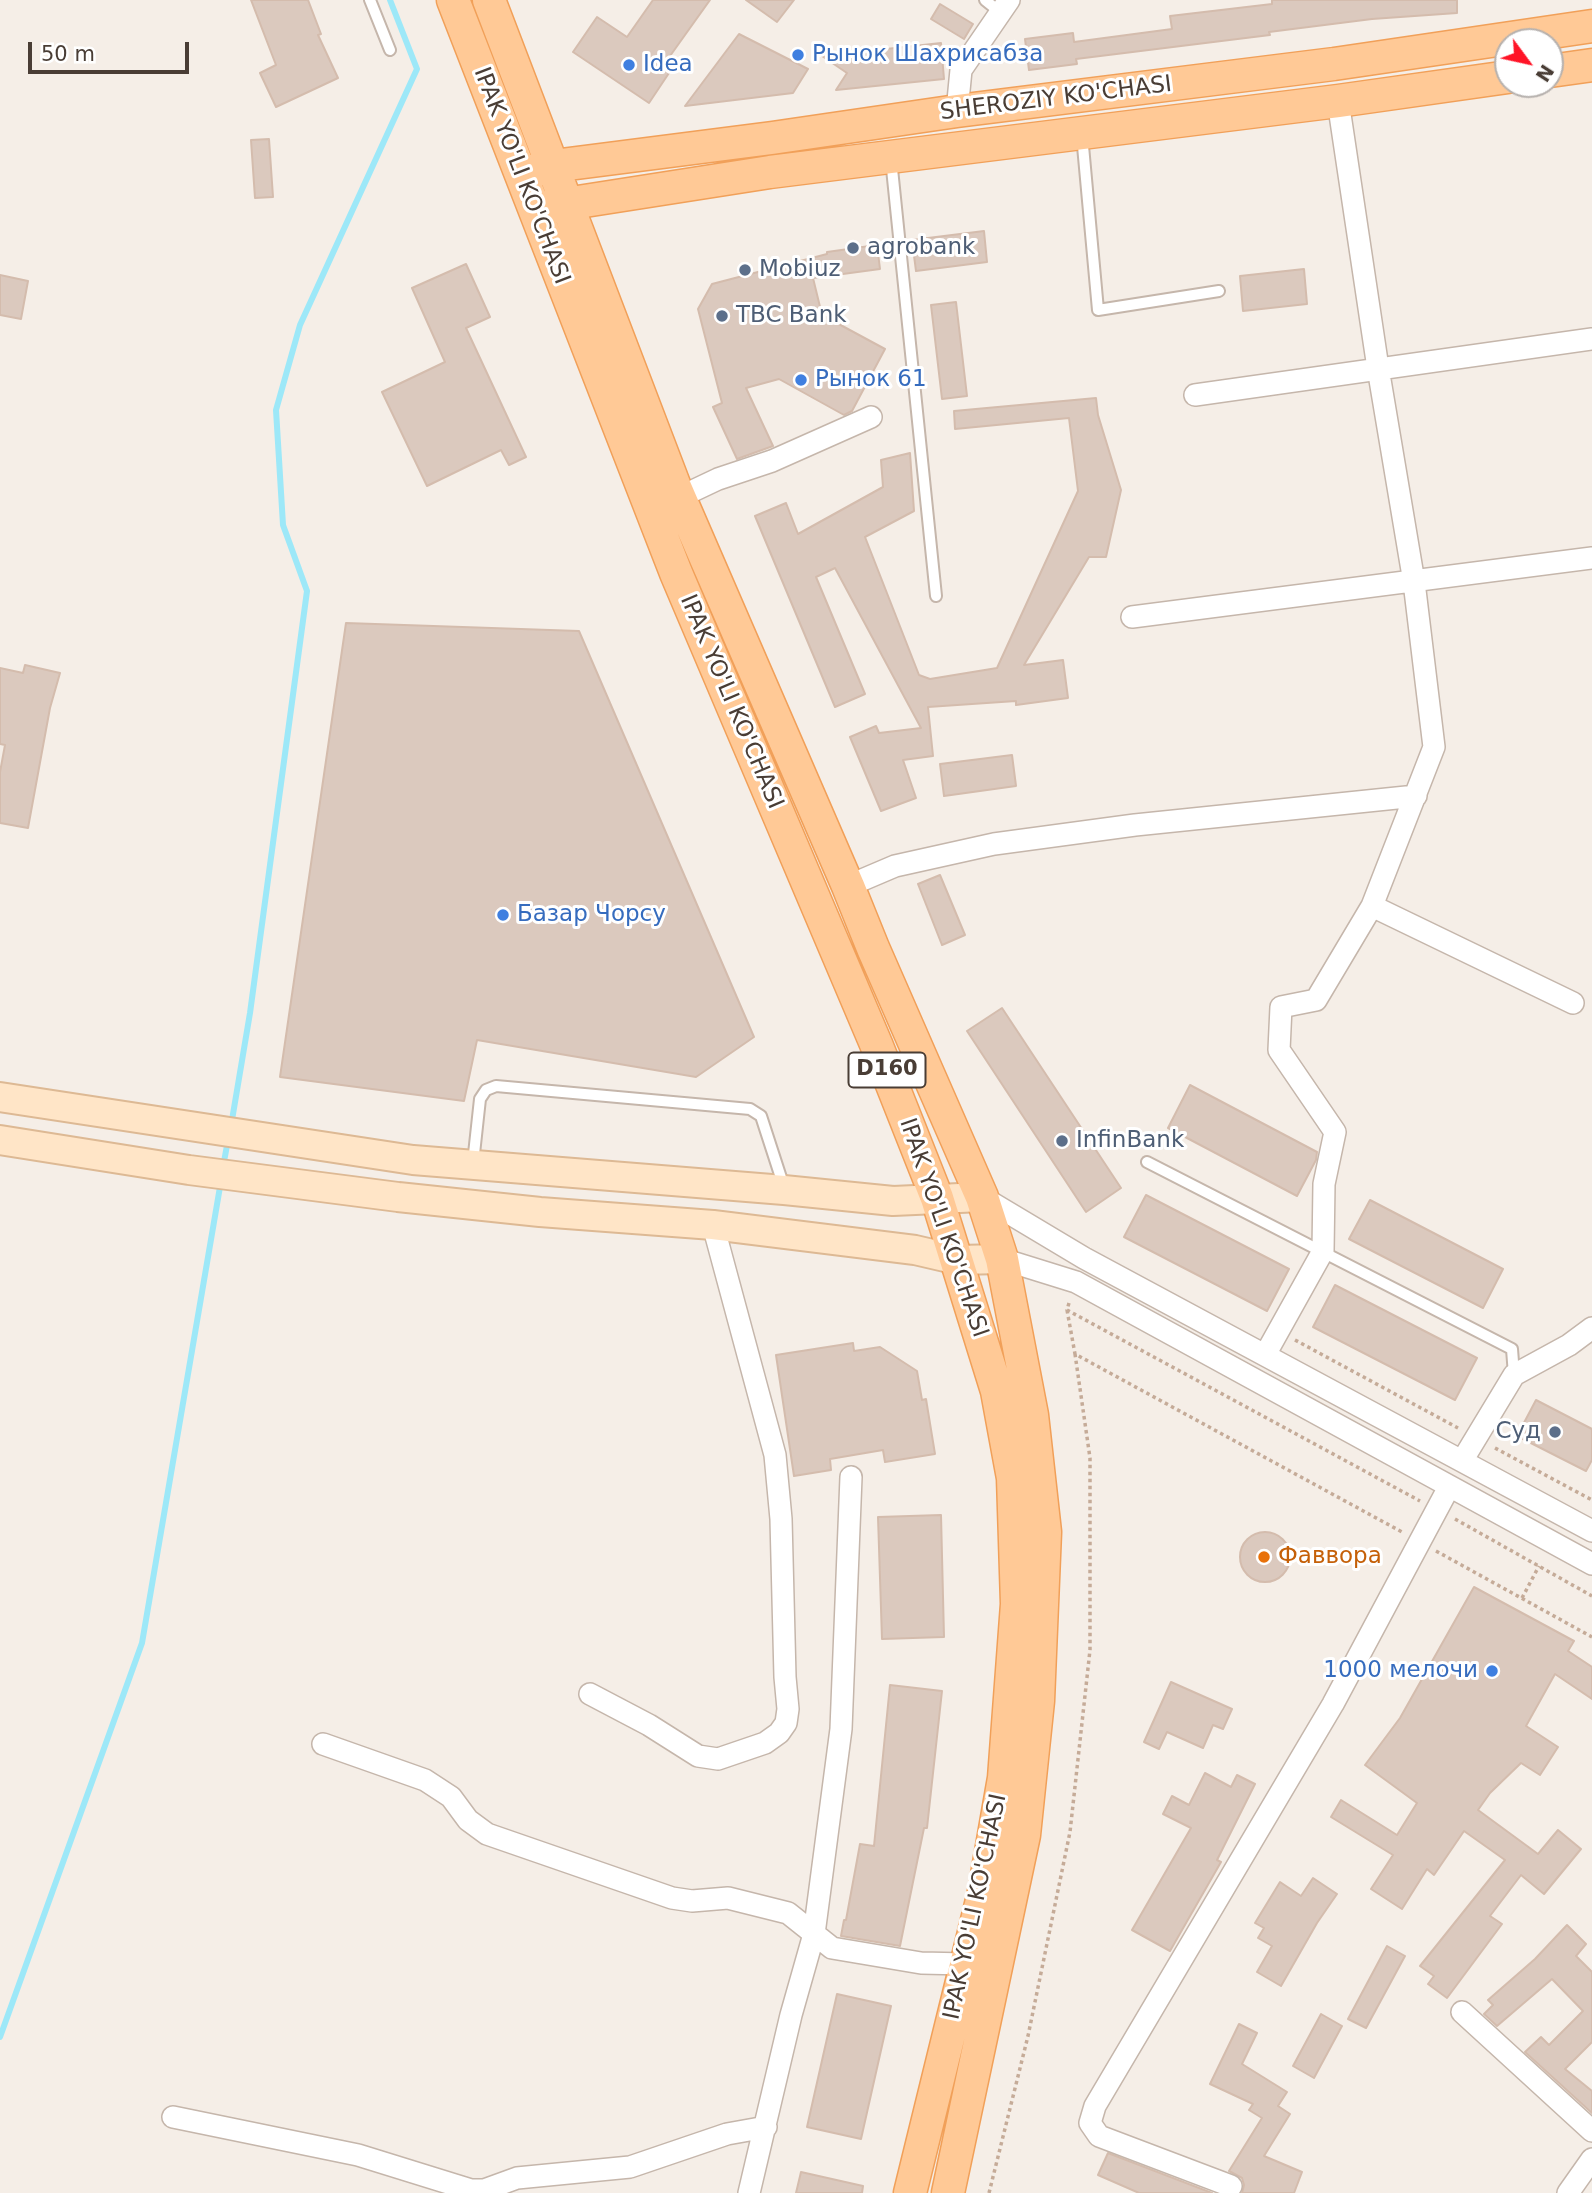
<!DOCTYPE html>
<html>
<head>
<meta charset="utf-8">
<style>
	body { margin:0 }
	#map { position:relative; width:1592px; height:2193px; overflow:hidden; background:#f5eee7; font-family:"DejaVu Sans",sans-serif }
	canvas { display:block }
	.north { position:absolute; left:1494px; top:28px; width:70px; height:70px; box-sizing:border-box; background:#fff; border:2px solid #b6b1ae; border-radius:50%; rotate:123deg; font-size:19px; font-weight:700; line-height:28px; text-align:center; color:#493d35 }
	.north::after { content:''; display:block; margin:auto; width:24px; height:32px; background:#ff1427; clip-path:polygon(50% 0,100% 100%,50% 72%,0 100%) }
	.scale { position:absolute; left:28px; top:42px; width:161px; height:32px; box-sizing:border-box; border:4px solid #493d35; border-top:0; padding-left:9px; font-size:21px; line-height:24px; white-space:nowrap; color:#493d35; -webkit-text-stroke:5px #fff; paint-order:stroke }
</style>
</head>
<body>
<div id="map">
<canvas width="1592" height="2193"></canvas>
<div class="north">N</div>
<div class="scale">50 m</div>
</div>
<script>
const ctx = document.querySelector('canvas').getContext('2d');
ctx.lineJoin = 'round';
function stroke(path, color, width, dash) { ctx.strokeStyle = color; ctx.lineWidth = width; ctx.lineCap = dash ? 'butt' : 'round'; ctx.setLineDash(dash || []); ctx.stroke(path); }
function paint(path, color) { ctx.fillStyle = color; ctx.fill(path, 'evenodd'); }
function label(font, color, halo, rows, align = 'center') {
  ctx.font = font + ' "DejaVu Sans",sans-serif'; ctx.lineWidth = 6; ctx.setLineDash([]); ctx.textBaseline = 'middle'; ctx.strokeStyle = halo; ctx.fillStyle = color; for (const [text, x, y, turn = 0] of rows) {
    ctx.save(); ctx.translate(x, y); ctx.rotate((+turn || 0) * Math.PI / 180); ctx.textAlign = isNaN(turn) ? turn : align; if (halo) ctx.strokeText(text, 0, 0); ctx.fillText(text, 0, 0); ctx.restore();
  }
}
const stream = new Path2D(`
	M 231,1126 L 250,1013 L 307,591 L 283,525 L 276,410 L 300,325 L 417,69 L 390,0
	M 223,1167 L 228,1140
	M 0,2037 L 142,1643 L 221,1181`);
const building = new Path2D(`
	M 251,0 L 308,0 L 321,34 L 318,35 L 338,78 L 276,107 L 260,73 L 276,65 Z
	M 653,0 L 710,0 L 665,63 L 673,67 L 649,103 L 573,52 L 597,17 L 627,37 Z
	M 746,0 L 794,0 L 777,22 Z
	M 1272,0 L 1457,0 L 1457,13 L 1372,19 L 1269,32 L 1270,35 L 1076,59 L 1077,64 L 1029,70 L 1025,39 L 1073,33 L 1074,42 L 1172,29 L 1170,16 L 1272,4 Z
	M 940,4 L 973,24 L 964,39 L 931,19 Z
	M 739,34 L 808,69 L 793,93 L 685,106 Z
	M 941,43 L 944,79 L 836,90 L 847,73 L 822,56 Z
	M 269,139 L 273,197 L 255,198 L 251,140 Z
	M 984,231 L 987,262 L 916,271 L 912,240 Z
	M 877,245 L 880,269 L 813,278 L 822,315 L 885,349 L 852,411 L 844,415 L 779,379 L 746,388 L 773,446 L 737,459 L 713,407 L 722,403 L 698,309 L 712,284 L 827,254 L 827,252 Z
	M 466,264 L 490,317 L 466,328 L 526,457 L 509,465 L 501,450 L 427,486 L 382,392 L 445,362 L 412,288 Z
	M 1304,269 L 1307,304 L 1243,311 L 1240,276 Z
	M 0,275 L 28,281 L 21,319 L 0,315 Z
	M 956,302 L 967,396 L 942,399 L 931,305 Z
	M 1096,398 L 1098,415 L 1121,490 L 1106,557 L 1089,557 L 1024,665 L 1063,660 L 1068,698 L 1016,705 L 1016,701 L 928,707 L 933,756 L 903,760 L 916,798 L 881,811 L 850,737 L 876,726 L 879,733 L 921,728 L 835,568 L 816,577 L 865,694 L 835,707 L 755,516 L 786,503 L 798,534 L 883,487 L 881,460 L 910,453 L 914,511 L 865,537 L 919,675 L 930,679 L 997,668 L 1078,491 L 1069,418 L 955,429 L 954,411 Z
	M 346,623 L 579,631 L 754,1037 L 696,1077 L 477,1040 L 464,1101 L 280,1077 Z
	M 25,665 L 60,673 L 50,708 L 28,828 L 0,823 L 0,772 L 5,745 L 0,744 L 0,668 L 23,673 Z
	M 1012,755 L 1016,786 L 944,796 L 940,764 Z
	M 940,875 L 965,935 L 942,945 L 918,884 Z
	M 1002,1008 L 1121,1188 L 1086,1212 L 967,1031 Z
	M 1190,1085 L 1317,1152 L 1316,1160 L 1297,1196 L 1168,1128 Z
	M 1146,1195 L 1289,1269 L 1267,1311 L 1124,1237 Z
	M 1370,1200 L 1503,1269 L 1483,1308 L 1349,1239 Z
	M 1335,1285 L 1477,1358 L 1455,1400 L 1313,1327 Z
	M 853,1343 L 854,1351 L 880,1347 L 917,1371 L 922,1400 L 926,1399 L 935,1454 L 885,1462 L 883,1450 L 830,1459 L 831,1470 L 794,1476 L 776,1355 Z
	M 1536,1400 L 1592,1429 L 1592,1460 L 1586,1471 L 1517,1436 Z
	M 941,1515 L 944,1637 L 882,1639 L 878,1517 Z
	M1240 1557a25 25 0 1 1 50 0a25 25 0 1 1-50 0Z
	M 1474,1587 L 1574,1641 L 1568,1651 L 1592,1667 L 1592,1699 L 1555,1674 L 1526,1726 L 1558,1747 L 1540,1775 L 1521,1763 L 1490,1793 L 1478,1810 L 1538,1854 L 1558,1830 L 1581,1849 L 1544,1894 L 1521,1875 L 1490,1916 L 1502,1924 L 1447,1998 L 1428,1984 L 1434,1976 L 1420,1966 L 1505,1860 L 1464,1831 L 1434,1875 L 1427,1869 L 1402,1909 L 1371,1889 L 1393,1855 L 1331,1817 L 1341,1800 L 1397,1835 L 1417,1803 L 1365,1765 L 1400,1718 Z
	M 1171,1682 L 1232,1709 L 1223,1729 L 1213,1725 L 1203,1748 L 1167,1732 L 1159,1749 L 1144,1742 Z
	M 890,1685 L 942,1691 L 927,1828 L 924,1828 L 900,1946 L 841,1936 L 844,1920 L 846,1920 L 860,1844 L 874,1846 Z
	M 1205,1773 L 1231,1787 L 1237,1775 L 1255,1784 L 1217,1860 L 1221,1862 L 1170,1951 L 1132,1930 L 1191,1828 L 1163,1814 L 1172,1796 L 1189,1805 Z
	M 1313,1878 L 1337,1894 L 1317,1923 L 1281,1986 L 1257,1972 L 1272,1946 L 1258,1938 L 1264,1928 L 1255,1923 L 1280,1882 L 1301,1896 Z
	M 1567,1925 L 1586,1944 L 1576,1956 L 1592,1972 L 1592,2042 L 1565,2069 L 1592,2091 L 1592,2113 L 1525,2052 L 1541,2037 L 1549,2045 L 1583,2011 L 1552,1979 L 1497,2026 L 1484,2014 L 1493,2005 L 1488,2000 L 1535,1959 Z
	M 1387,1946 L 1405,1956 L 1366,2028 L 1348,2019 Z
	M 837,1994 L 891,2006 L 861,2139 L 807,2127 Z
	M 1321,2014 L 1342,2026 L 1314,2078 L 1293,2066 Z
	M 1239,2024 L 1257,2033 L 1242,2064 L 1287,2092 L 1278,2106 L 1290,2114 L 1264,2156 L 1302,2172 L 1294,2193 L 1242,2193 L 1244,2185 L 1242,2178 L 1229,2171 L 1262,2118 L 1249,2110 L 1253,2104 L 1210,2084 Z
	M 1108,2153 L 1212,2193 L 1139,2193 L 1098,2175 Z
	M 801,2172 L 863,2186 L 862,2193 L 796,2193 Z`);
const path = new Path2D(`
	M 1069,1303 L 1067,1310 L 1420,1501
	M 1067,1310 L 1075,1354 L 1402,1532
	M 1295,1340 L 1458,1428
	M 1495,1448 L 1592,1500
	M 1455,1519 L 1592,1596
	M 1436,1551 L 1592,1637
	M 1522,1598 L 1539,1566
	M 989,2193 L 1028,2036 L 1070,1832 L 1090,1650 L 1090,1458 L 1075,1354`);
const service = new Path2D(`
	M 370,0 L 390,50
	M 985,0 L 1000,12
	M 1082,135 L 1098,310 L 1219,291
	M 891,159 L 936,596
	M 1147,1162 L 1512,1349 L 1514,1375
	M 473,1163 L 480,1099 L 486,1090 L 496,1086 L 750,1109 L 761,1116 L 784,1187`);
const minor = new Path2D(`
	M 957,111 L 961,70 L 1009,0
	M 1195,395 L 1592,339
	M 680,497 L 718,479 L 772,461 L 871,417
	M 1132,617 L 1592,558
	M 848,886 L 895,866 L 994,844 L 1135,825 L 1416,796
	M 1372,906 L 1573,1003
	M 982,1197 L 1084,1258 L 1592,1531
	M 1002,1259 L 1076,1282 L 1592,1564
	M 1265,1355 L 1323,1251 L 1324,1184 L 1335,1132 L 1279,1050 L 1281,1007 L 1316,1000 L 1372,906 L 1434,747 L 1414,582 L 1378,368 L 1338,101
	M 1462,1461 L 1514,1375 L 1569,1345 L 1592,1328
	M 590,1694 L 649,1725 L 698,1756 L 718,1759 L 765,1743 L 779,1733 L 786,1723 L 788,1709 L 785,1677 L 781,1519 L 775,1455 L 713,1225
	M 323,1744 L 425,1780 L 451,1797 L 468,1820 L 487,1834 L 672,1898 L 692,1901 L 728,1898 L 788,1913 L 832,1948 L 921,1963 L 966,1964
	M 1462,2012 L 1592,2131
	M 173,2117 L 358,2155 L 471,2190 L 484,2190 L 517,2178 L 630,2167 L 727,2134 L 766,2127
	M 1231,2186 L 1099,2136 L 1090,2123 L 1095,2106 L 1333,1704 L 1449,1487
	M 749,2193 L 791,2015 L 814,1934 L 841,1729 L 851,1477
	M 1568,2193 L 1592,2159`);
const secondary = new Path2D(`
	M 0,1097 L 413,1160 L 784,1190 L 893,1201 L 982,1197
	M 0,1140 L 189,1170 L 398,1197 L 540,1212 L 713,1225 L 915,1250 L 958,1260 L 1002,1259`);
const primary = new Path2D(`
	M 453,0 L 676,573 L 876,1044 L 937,1198 L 997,1391 L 1013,1478 L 1017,1604 L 1004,1778 L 984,1892 L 910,2193
	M 489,0 L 675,487 L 848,886 L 873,948 L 982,1197 L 1002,1259 L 1032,1415 L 1045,1532 L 1038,1701 L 1024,1835 L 948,2193
	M 1550,71 L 1592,65
	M 532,171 L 553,166 L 772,138 L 957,111 L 1334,64 L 1592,26
	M 546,207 L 770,172 L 1338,101 L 1508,77`);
const markers = [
	[798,55,7,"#3f7fe0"],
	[629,65,7,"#3f7fe0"],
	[853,248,7,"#5c6f8a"],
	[745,270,7,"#5c6f8a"],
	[722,316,7,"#5c6f8a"],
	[801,380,7,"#3f7fe0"],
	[503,915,7,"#3f7fe0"],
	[1062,1141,7,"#5c6f8a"],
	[1555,1432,7,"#5c6f8a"],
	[1264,1557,7,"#e8710a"],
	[1492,1671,7,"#3f7fe0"]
];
const shields = [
	[887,1070,77]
];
const shieldNames = [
	["D160",887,1070]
];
const shopNames = [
	["Рынок Шахрисабза",812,55],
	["Idea",643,65],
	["Рынок 61",815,380],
	["Базар Чорсу",517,915],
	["1000 мелочи",1478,1671,"right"]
];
const streetNames = [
	["SHEROZIY KO'CHASI",1056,99,-7],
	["IPAK YO'LI KO'CHASI",521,176,69],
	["IPAK YO'LI KO'CHASI",731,702,67],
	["IPAK YO'LI KO'CHASI",943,1228,71],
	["IPAK YO'LI KO'CHASI",976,1907,-78]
];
const serviceNames = [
	["agrobank",867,248],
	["Mobiuz",759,270],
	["TBC Bank",736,316],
	["InfinBank",1076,1141],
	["Суд",1541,1432,"right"]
];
const foodNames = [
	["Фаввора",1278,1557]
];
stroke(stream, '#9de8f8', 6);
paint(building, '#dbc9be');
stroke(building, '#d4bcad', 2);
stroke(service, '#c5b6ab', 14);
stroke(minor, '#c5b6ab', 24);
stroke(secondary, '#ddb994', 32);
stroke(primary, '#f1a059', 35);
stroke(path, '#c5ab98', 3.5, [3.5, 3.5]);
stroke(service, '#fff', 10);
stroke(minor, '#fff', 21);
stroke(secondary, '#ffe5c7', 28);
stroke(primary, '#ffc996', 32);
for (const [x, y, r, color] of markers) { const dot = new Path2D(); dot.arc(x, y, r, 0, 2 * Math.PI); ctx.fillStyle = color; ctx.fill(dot); stroke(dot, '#fff', 2.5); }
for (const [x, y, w] of shields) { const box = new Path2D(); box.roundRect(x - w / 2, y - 17.5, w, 35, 5); ctx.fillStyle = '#fff'; ctx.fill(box); stroke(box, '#493d35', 2); }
label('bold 21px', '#493d35', null, shieldNames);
label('23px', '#366cbe', '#fff', shopNames, 'left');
label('23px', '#493d35', '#fff', streetNames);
label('23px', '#4e5e75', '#fff', serviceNames, 'left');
label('23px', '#c56008', '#fff', foodNames, 'left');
</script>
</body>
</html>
